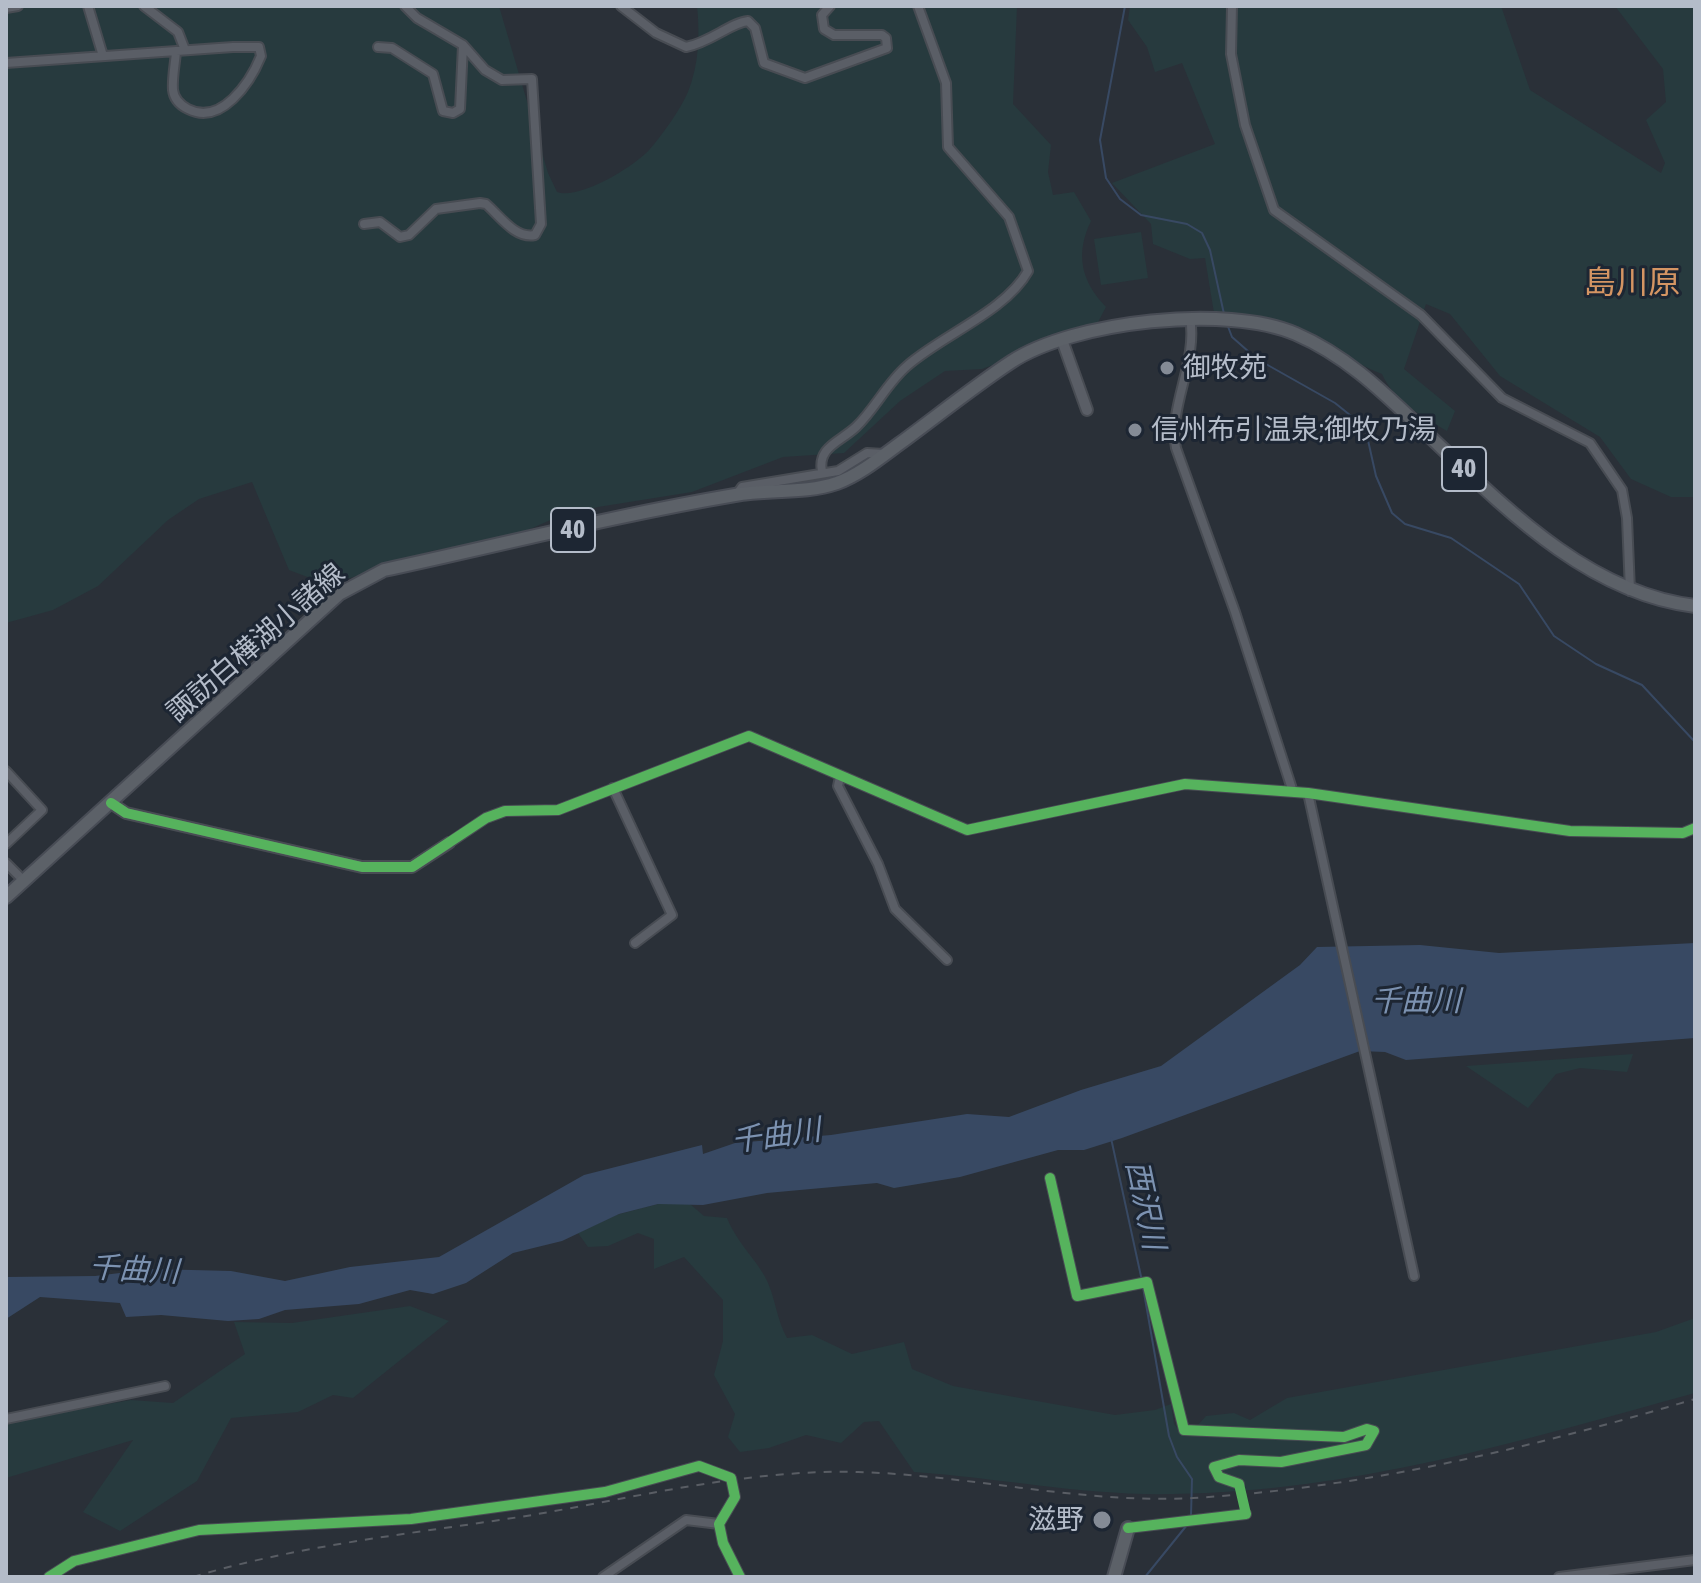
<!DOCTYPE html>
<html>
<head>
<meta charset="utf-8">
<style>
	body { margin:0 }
	#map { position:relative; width:1701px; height:1583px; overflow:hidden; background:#2a3038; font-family:"Asap Condensed",sans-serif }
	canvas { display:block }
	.frame { position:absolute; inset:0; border:8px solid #b4bcc9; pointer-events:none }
</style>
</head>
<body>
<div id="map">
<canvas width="1701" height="1583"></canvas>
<div class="frame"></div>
</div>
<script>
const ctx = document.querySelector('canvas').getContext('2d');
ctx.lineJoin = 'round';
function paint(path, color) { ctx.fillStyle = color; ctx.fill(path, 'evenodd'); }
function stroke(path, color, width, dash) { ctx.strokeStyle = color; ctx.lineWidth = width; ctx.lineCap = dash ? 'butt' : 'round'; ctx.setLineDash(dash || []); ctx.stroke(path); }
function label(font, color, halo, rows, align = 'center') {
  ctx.font = font + ' "Asap Condensed","Noto Sans JP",sans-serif'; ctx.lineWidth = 6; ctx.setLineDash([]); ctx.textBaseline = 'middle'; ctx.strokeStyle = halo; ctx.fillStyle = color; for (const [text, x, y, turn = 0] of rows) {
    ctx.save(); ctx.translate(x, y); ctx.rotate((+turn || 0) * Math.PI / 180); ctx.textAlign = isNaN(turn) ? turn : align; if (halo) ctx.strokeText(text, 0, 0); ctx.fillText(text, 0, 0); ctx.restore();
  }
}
const green = new Path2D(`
	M 6,6 L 499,6 L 548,173 L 557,192 C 579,200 634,167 650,149 C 663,134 680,110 688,92 C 699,64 700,35 697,6 L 1017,6 L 1013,104 L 1051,145 L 1048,172 L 1053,195 L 1074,192 L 1091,221 C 1075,254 1081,281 1106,307 L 1096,326 L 982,369 L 945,371 L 900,401 L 844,453 L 783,457 L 692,492 L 598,507 L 555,518 L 512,537 L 431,551 L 329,585 L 289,570 L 252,482 L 199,499 L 168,520 L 98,586 L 53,610 L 6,623 Z
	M 1130,6 L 1501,6 L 1530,90 L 1661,173 L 1665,163 L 1646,120 L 1666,102 L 1663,69 L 1615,6 L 1695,6 L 1695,497 L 1671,497 L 1631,479 L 1600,437 L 1500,376 L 1450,314 L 1426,304 L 1404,369 L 1455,411 L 1447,431 C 1421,416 1394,401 1382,374 C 1365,368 1353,359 1338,351 C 1297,329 1260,317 1214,313 L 1205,258 L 1190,259 L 1153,244 L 1151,224 L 1112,183 L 1215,144 L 1182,63 L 1155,72 L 1147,47 L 1128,20 Z
	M 1141,232 L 1148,278 L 1101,285 L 1094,239 Z
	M 1633,1054 L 1627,1072 L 1580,1068 L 1556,1074 L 1528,1108 L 1466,1066 Z
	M 658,1204 L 690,1204 L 704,1216 L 727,1218 C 738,1245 760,1263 768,1283 C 776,1302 777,1320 787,1338 L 812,1335 L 852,1354 L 904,1342 L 912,1369 L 953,1386 L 1115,1415 L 1155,1410 L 1171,1404 L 1174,1424 L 1182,1433 L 1197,1426 L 1206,1416 L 1234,1413 L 1250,1420 L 1287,1398 L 1656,1332 L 1695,1318 L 1695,1393 C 1525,1440 1351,1492 1173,1494 C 1086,1496 1001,1478 914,1472 L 879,1421 L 864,1422 L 841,1443 L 806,1435 L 769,1448 L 740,1452 L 728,1437 L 735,1414 L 714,1375 L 723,1341 L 723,1300 L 684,1257 L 654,1269 L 654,1239 L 638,1233 L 608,1246 L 588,1247 L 578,1233 L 616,1215 Z
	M 410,1306 L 449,1321 L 353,1398 L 333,1395 L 298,1412 L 231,1418 L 197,1481 L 120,1531 L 83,1512 L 133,1440 L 6,1478 L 6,1422 L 131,1400 L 173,1403 L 245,1354 L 234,1322 L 292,1323 Z`);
const water = new Path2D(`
	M 1695,943 L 1695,1038 L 1406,1060 L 1385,1052 L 1360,1051 L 1122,1138 L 1084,1150 L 1058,1150 L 960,1177 L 894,1188 L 877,1183 L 767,1193 L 703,1205 L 658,1204 L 619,1214 L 562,1241 L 513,1253 L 466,1283 L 433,1294 L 410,1290 L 359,1304 L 285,1310 L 259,1319 L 228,1321 L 161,1315 L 126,1317 L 120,1303 L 40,1297 L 6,1319 L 6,1277 L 95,1276 L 153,1269 L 231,1271 L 285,1281 L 350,1267 L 439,1257 L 584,1175 L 702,1145 L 703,1154 L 735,1143 L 831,1135 L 967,1114 L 1009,1117 L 1081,1090 L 1161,1066 L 1300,965 L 1317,947 L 1420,945 L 1499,953 Z`);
const stream = new Path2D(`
	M 1125,6 L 1100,140 L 1106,178 L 1120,199 L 1141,215 L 1187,224 L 1202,233 L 1210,250 L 1224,314
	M 1227,324 L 1232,337 L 1257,359 L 1335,403 L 1365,427 L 1376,476 L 1392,513 L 1405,524 L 1451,538 L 1519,584 L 1554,636 L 1596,664 L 1642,685 L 1695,742
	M 1111,1138 L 1142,1281
	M 1143,1287 L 1169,1436 L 1177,1457 L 1192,1479 L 1191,1515
	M 1145,1577 L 1187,1525`);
const minorTunnel = new Path2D(`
	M 1239,1484 L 1246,1514`);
const minor = new Path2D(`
	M 88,6 L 103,56
	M 144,6 L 178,32 L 185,50
	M 621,6 L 656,33 L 686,47 C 711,42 730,23 748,21 L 755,28 L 764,63 L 805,78 L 887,48 L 886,38 L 882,35 L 834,35 L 824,29 L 822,15 L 830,6
	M 1232,6 L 1231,54 L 1245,125 L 1274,210 L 1421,315 L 1502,398 L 1590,443 L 1622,490 L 1627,518 L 1630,591
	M 6,8 L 18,6
	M 378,47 L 392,48 L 433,74 L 443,111 L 453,113 L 460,109 L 463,45
	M 6,63 L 233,47 L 259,47 L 261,56 C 250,83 221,126 188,109 C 180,105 174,99 173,90 C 172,78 175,64 176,52
	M 364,224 L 380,222 L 400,237 L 409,235 L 436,209 L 480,203 L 486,204 C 500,216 515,239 535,235 L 541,224 L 532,79 L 502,80 L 485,70 L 463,45 L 417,18 L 405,6
	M 1190,318 C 1198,361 1168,407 1176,448 L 1235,612 L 1293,792
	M 822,472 C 817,447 840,442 856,427 C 875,409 887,383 907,366 C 942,335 1005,312 1028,271 L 1009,217 L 948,147 L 946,83 L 918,6
	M 737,494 L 742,487 L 838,471 L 867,453 L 884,454
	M 6,771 L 42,810 L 6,844
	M 840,777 L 838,786 L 878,864 L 895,909 L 947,960
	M 613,788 L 672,915 L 635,943
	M 1308,793 L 1414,1276
	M 449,843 L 486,818 L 505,811 L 558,810 L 749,736 L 967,830 L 1185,784 L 1308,793 L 1570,831 L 1683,833 L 1695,828
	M 6,863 L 24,881
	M 1050,1178 L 1077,1296 L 1147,1282 L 1184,1430 L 1344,1437 L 1367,1429 L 1374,1431 L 1366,1445 L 1281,1462 L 1239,1460 L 1214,1467 L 1219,1477 L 1239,1484
	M 6,1419 L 165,1386
	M 1128,1528 L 1246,1514
	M 49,1577 L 74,1561 L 199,1530 L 411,1519 L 605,1492 L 699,1466 L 731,1478 L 735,1497 L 719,1524 L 723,1543 L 740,1577
	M 603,1577 L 686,1520 L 719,1524
	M 1559,1577 L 1695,1560`);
const tertiary = new Path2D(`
	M 1062,340 L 1087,410
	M 111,803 L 126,813 L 362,867 L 412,867 L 449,843`);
const primary = new Path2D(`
	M 6,897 L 339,594 L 384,570 C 500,545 617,515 735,495 C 768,489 805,494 837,483 C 859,475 880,458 899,444 C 936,417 973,387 1011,362 C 1073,321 1228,304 1296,334 C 1347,356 1384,393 1423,430 C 1500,503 1585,593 1695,606
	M 1114,1577 L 1128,1528`);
const rail = new Path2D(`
	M 193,1577 C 302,1544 420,1533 532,1515 C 638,1497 749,1469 858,1472 C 970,1475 1080,1504 1193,1498 C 1364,1488 1531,1448 1695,1399`);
const cycleway = new Path2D(`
	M 111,803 L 126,813 L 362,867 L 412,867 L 486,818 L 505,811 L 558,810 L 749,736 L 967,830 L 1185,784 L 1308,793 L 1570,831 L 1683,833 L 1695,828
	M 1050,1178 L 1077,1296 L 1147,1282 L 1184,1430 L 1344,1437 L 1367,1429 L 1374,1431 L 1366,1445 L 1281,1462 L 1239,1460 L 1214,1467 L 1219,1477 L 1239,1484 L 1246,1514 L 1128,1528
	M 49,1577 L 74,1561 L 199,1530 L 411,1519 L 605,1492 L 699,1466 L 731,1478 L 735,1497 L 719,1524 L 723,1543 L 740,1577`);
const markers = [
	[1167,368,8,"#848b96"],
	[1135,430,8,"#848b96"],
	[1102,1520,10,"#848b96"]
];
const shields = [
	[1464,469,44],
	[573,530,44]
];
const shieldNames = [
	["40",1464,469],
	["40",573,530]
];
const poiNames = [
	["御牧苑",1183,368],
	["信州布引温泉;御牧乃湯",1151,430],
	["滋野",1084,1520,"right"]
];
const streetNames = [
	["諏訪白樺湖小諸線",256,643,-41]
];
const waterNames = [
	["千曲川",1416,1002],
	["千曲川",776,1136,-8],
	["西沢川",1145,1205,78],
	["千曲川",134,1270,3]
];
const quarterNames = [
	["島川原",1632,283]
];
paint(green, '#273a3e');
paint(water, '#384963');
stroke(stream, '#384963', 2);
stroke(minorTunnel, '#3f454e', 8, [8, 4]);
stroke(minor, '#484c53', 12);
stroke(tertiary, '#484c53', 14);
stroke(primary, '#484c55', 16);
stroke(minor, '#5a5e66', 8);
stroke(tertiary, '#5a5e66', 10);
stroke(primary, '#5c6168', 12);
stroke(rail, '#595d64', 2, [8, 8]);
stroke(cycleway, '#56b35d', 10);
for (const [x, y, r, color] of markers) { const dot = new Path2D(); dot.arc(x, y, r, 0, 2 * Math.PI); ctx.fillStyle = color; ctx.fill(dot); stroke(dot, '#1d2633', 3); }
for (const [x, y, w] of shields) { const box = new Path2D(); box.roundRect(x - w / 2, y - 22, w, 44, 6); ctx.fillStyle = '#1d2633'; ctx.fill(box); stroke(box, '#b4bcc9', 2); }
label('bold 26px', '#b4bcc9', null, shieldNames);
label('28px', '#b4bcc9', '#1d2633', poiNames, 'left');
label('28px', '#b4bcc9', '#1d2633', streetNames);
label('italic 30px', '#7c92b1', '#1d2633', waterNames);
label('32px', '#d59563', '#1d2633', quarterNames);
</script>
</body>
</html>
